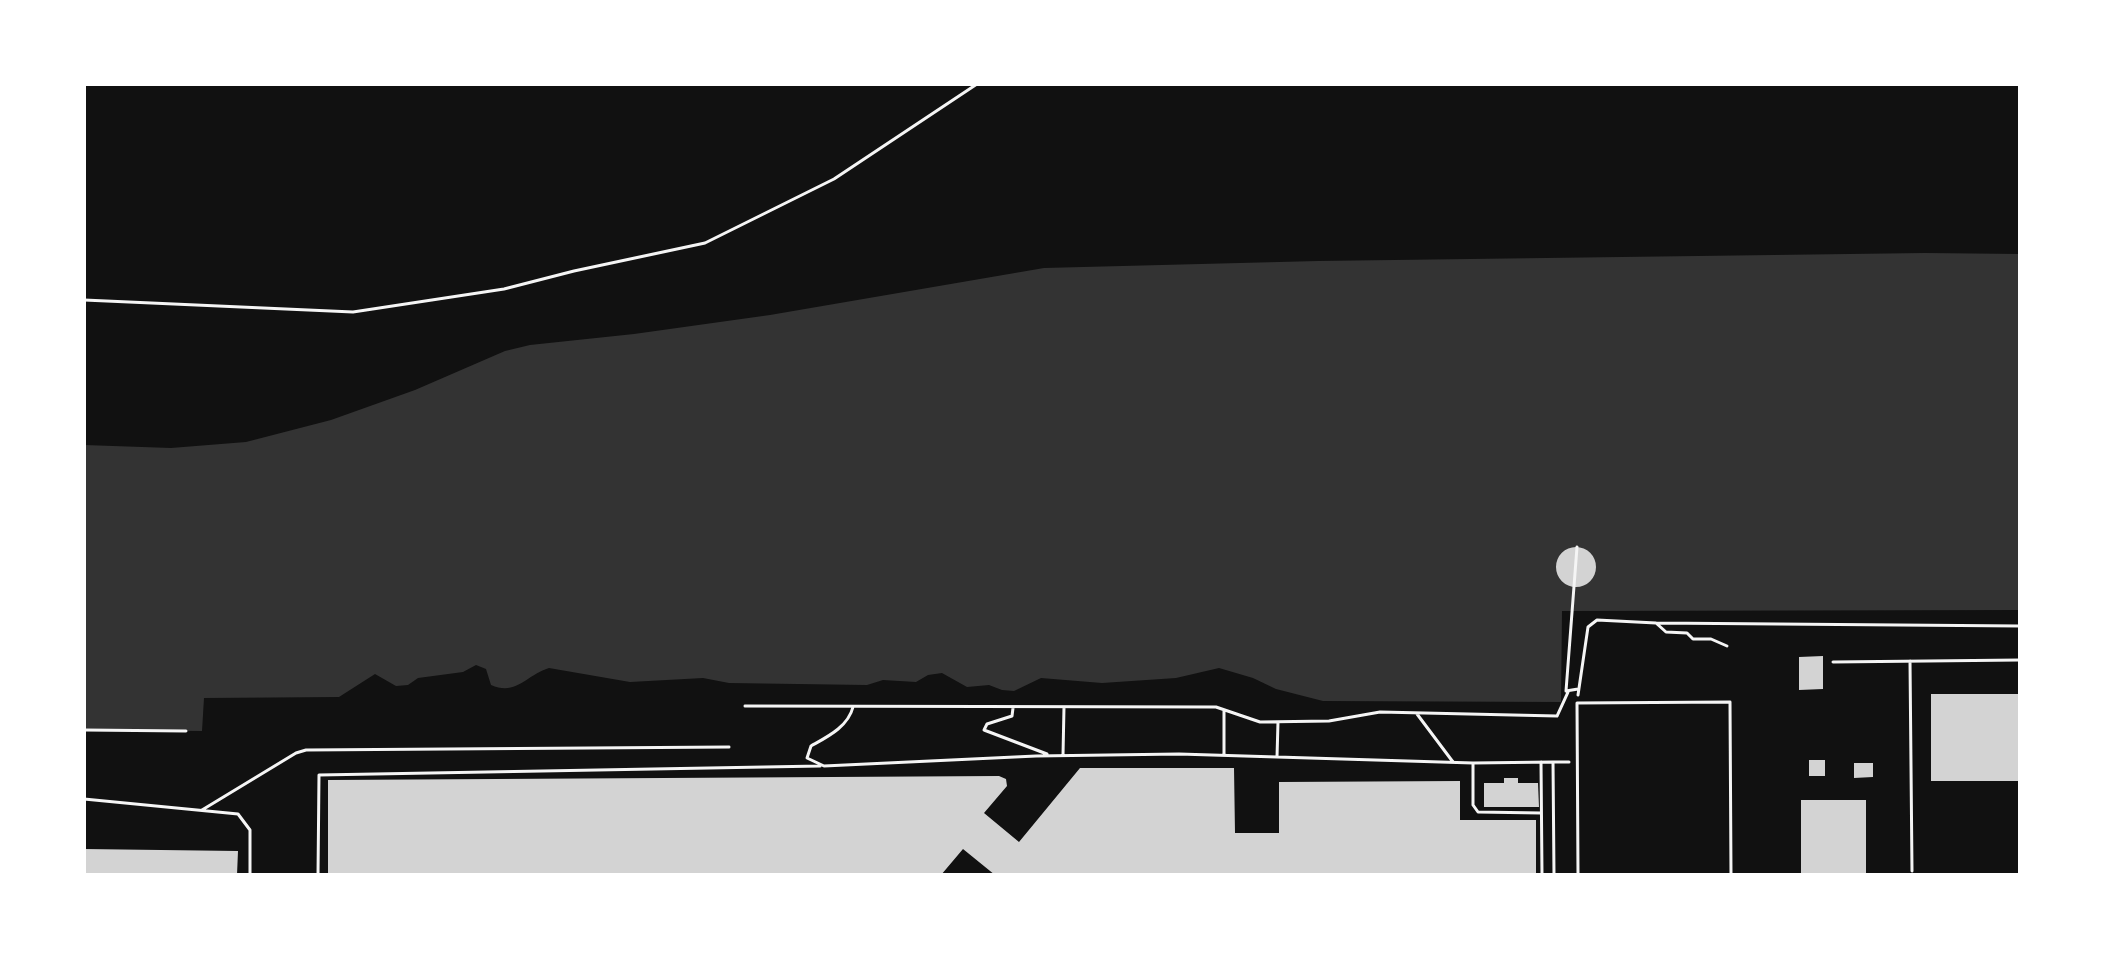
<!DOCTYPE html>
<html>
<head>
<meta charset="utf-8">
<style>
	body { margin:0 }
	#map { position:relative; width:2104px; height:959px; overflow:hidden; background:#111; font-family:Mulish,sans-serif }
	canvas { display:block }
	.frame { position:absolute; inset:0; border:86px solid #fff; pointer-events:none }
</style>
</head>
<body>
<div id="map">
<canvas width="2104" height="959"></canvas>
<div class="frame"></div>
</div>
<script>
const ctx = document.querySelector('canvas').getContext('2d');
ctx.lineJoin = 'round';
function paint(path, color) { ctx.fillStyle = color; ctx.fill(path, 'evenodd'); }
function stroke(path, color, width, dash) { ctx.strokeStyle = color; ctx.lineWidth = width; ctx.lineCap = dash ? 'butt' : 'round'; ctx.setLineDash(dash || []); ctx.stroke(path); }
const water = new Path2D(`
	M 1925,253 L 2020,254 L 2020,610 L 1562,611 L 1561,702 L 1323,701 L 1276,689 L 1253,678 L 1219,668 L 1176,678 L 1102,683 L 1041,678 L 1014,691 L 1002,690 L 989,685 L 967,687 L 942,673 L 928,675 L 916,682 L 883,680 L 867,685 L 729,683 L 703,678 L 630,682 L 549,668 C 526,675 517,696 491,685 L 486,669 L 476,665 L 463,672 L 418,678 L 408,685 L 396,686 L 375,674 L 339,697 L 204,698 L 202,731 L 84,730 L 84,445 L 171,448 L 246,442 L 331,420 L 415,390 L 505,351 L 530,345 L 634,334 L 770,315 L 1044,268 L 1318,261 Z`);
const building = new Path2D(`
	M1556 567a20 20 0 1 1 40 0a20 20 0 1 1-40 0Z
	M 1823,656 L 1823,689 L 1799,690 L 1799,657 Z
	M 1931,694 L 2020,694 L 2020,781 L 1931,781 Z
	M 1809,760 L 1825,760 L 1825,776 L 1809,776 Z
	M 1854,763 L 1873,763 L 1873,777 L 1854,778 Z
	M 1080,768 L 1234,768 L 1235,833 L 1279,833 L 1279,782 L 1460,781 L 1460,820 L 1536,820 L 1536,875 L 995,875 L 963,849 L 941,875 L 328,875 L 328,780 L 999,776 L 1006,779 L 1007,786 L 984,813 L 1019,842 Z
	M 1504,778 L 1518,778 L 1518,783 L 1538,783 L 1539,807 L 1484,807 L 1484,783 L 1504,783 Z
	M 1801,800 L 1866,800 L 1866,875 L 1801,875 Z
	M 84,849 L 238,851 L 237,875 L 84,875 Z`);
const path = new Path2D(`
	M 1577,547 L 1566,691 L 1578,689
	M 1656,623 L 2020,626
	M 1578,695 L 1588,627 L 1597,620 L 1656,623 L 1666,632 L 1687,633 L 1693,639 L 1711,639 L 1727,646
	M 745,706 L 1216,707 L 1260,722 L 1329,721 L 1380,712 L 1557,716 L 1568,692
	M 853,707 C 848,727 827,737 811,746 L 807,758 L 824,766 L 1036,756 L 1179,754 L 1473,763
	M 1013,708 L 1012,716 L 987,724 L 984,730 L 1047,754
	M 1417,714 L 1453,762
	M 84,730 L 186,731
	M 1224,754 L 1224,710
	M 1063,755 L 1064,707
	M 1277,757 L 1278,722
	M 1541,762 L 1542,875
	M 1553,762 L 1569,762
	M 1541,813 L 1478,812 L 1473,805 L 1473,763 L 1553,762 L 1554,875
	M 318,875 L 319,775 L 820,766`);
const service = new Path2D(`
	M 84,300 L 353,312 L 504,289 L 574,271 L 705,243 L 834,179 L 977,84
	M 1910,661 L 1912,871
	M 1833,662 L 2020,660
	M 84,799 L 238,814 L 250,830 L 250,875
	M 202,810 L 296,753 L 306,750 L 729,747
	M 1578,875 L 1577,703 L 1730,702 L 1731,875`);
paint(water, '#333');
paint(building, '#d3d3d3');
stroke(path, '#f5f5f5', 3);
stroke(service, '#f5f5f5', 3);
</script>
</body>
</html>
